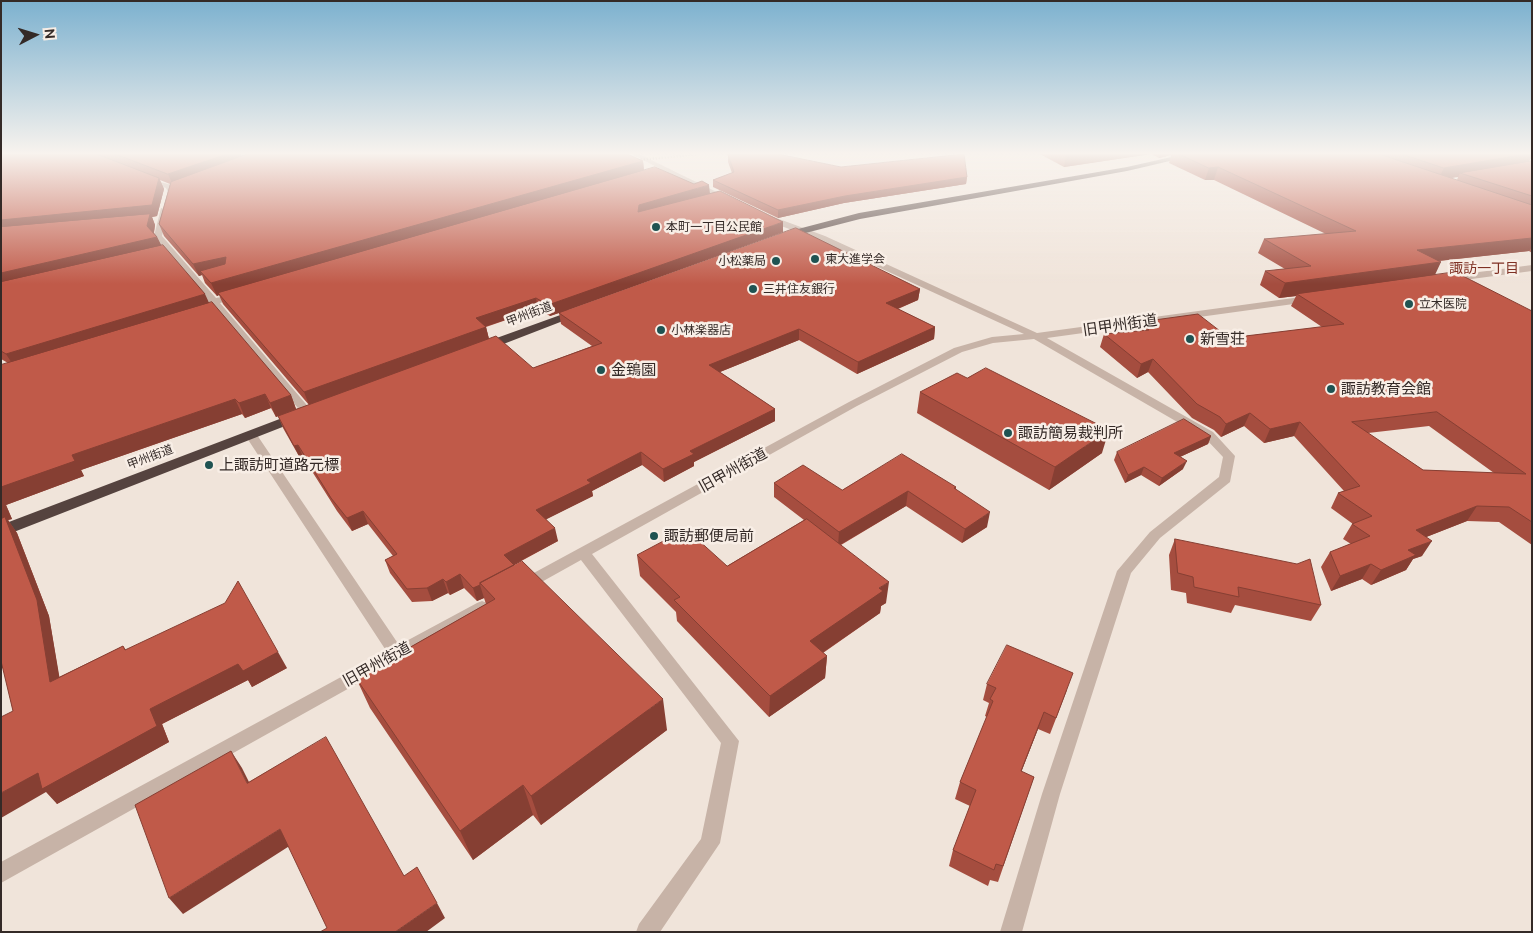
<!DOCTYPE html>
<html>
<head>
<meta charset="utf-8">
<style>
	body { margin:0 }
	#map { position:relative; width:1533px; height:933px; overflow:hidden; background:#f0e4da; font-family:Ubuntu,sans-serif }
	canvas { display:block }
	.frame { position:absolute; inset:0; border:2px solid #342a27; pointer-events:none }
	.north { position:absolute; left:10px; top:10px; width:50px; height:50px; -webkit-text-stroke:4px #f8eee6; paint-order:stroke; rotate:85deg; font-size:14px; font-weight:700; line-height:20px; text-align:center; color:#342a27 }
	.north::after { content:''; display:block; margin:auto; width:18px; height:22px; background:#342a27; clip-path:polygon(50% 0,100% 100%,50% 72%,0 100%) }
</style>
</head>
<body>
<div id="map">
<canvas width="1533" height="933"></canvas>
<div class="frame"></div>
<div class="north">N</div>
</div>
<script>
const ctx = document.querySelector('canvas').getContext('2d');
ctx.lineJoin = 'round';
function paint(path, color) { ctx.fillStyle = color; ctx.fill(path, 'evenodd'); }
function stroke(path, color, width, dash) { ctx.strokeStyle = color; ctx.lineWidth = width; ctx.lineCap = dash ? 'butt' : 'round'; ctx.setLineDash(dash || []); ctx.stroke(path); }
function label(font, color, halo, rows, align = 'center') {
  ctx.font = font + ' Ubuntu,"Noto Sans JP",sans-serif'; ctx.lineWidth = 5; ctx.setLineDash([]); ctx.textBaseline = 'middle'; ctx.strokeStyle = halo; ctx.fillStyle = color; for (const [text, x, y, turn = 0] of rows) {
    ctx.save(); ctx.translate(x, y); ctx.rotate((+turn || 0) * Math.PI / 180); ctx.textAlign = isNaN(turn) ? turn : align; if (halo) ctx.strokeText(text, 0, 0); ctx.fillText(text, 0, 0); ctx.restore();
  }
}
const minor = new Path2D(`
	M 629,153 L 637,153 L 731,199 L 724,201 Z
	M 145,178 L 172,185 L 175,190 L 168,192 L 166,188 L 145,180 Z
	M 161,208 L 168,210 L 162,236 L 216,298 L 241,293 L 241,297 L 220,303 L 311,410 L 313,412 L 311,414 L 303,414 L 155,238 L 154,236 Z
	M 765,216 L 771,216 L 825,236 L 1037,333 L 1308,296 L 1313,299 L 1308,302 L 1047,338 L 1213,432 L 1235,456 L 1230,482 L 1160,538 L 1131,573 L 1060,794 L 1022,932 L 1000,932 L 1042,794 L 1117,571 L 1150,532 L 1219,477 L 1223,457 L 1205,438 L 1034,339 L 993,343 L 962,352 L 857,406 L 592,554 L 739,741 L 720,843 L 660,932 L 636,932 L 639,924 L 701,839 L 721,743 L 581,560 L 529,589 L 524,590 L 519,589 L 517,585 L 519,581 L 849,402 L 954,348 L 992,337 L 1024,334 L 819,240 L 765,220 Z
	M 1532,265 L 1532,271 L 1449,282 L 1445,279 L 1449,276 Z
	M 251,431 L 255,432 L 399,645 L 477,603 L 482,601 L 487,603 L 490,607 L 487,611 L 1,883 L 1,862 L 387,652 L 245,435 Z`);
const highway = new Path2D(`
	M 1189,153 L 1204,153 L 1127,171 L 860,219 L 782,239 L 777,236 L 779,234 L 859,213 L 1127,167 Z
	M 577,309 L 583,312 L 581,314 L 488,350 L 484,351 L 478,347 L 480,344 Z
	M 298,412 L 305,416 L 303,419 L 1,537 L 1,525 Z`);
const rail = new Path2D(`
	M 626,161 L 711,153`);
const wall = new Path2D(`
	M 1,153 L 240,153 L 241,156 L 248,154 L 241,153 L 625,153 L 643,161 L 644,171 L 710,193 L 783,232 L 568,310 L 920,289 L 918,300 L 898,309 L 935,327 L 934,339 L 857,374 L 799,340 L 720,372 L 775,409 L 775,421 L 694,462 L 694,466 L 664,482 L 642,465 L 592,491 L 593,496 L 546,519 L 558,541 L 514,565 L 667,730 L 541,825 L 533,815 L 473,860 L 370,708 L 356,678 L 486,604 L 484,598 L 477,601 L 464,588 L 450,595 L 448,593 L 432,601 L 412,602 L 390,573 L 385,560 L 393,556 L 368,524 L 352,531 L 337,511 L 303,457 L 300,458 L 283,428 L 278,416 L 276,417 L 271,408 L 245,418 L 242,414 L 81,470 L 84,476 L 6,505 L 12,519 L 8,520 L 17,533 L 49,616 L 59,677 L 123,646 L 126,650 L 287,668 L 252,687 L 248,680 L 162,724 L 169,742 L 57,804 L 13,711 L 3,668 L 1,668 L 1,365 L 8,363 L 1,359 ZM 160,180 L 170,184 L 159,224 L 164,236 L 199,276 L 202,275 L 205,283 L 217,296 L 219,295 L 223,304 L 309,405 L 296,409 L 291,395 L 209,303 L 161,245 L 157,237 L 154,233 L 155,225 L 152,217 L 157,216 L 164,189 ZM 538,309 L 550,316 L 559,313 L 561,324 L 592,346 L 533,368 L 489,339 L 486,327 Z
	M 1038,153 L 1532,153 L 1532,159 L 1530,159 L 1529,161 L 1532,161 L 1532,253 L 1529,251 L 1439,261 L 1434,275 L 1532,311 L 1532,545 L 1499,522 L 1467,521 L 1426,537 L 1422,556 L 1413,559 L 1406,570 L 1371,585 L 1362,579 L 1331,591 L 1321,567 L 1330,552 L 1351,544 L 1343,539 L 1352,524 L 1353,524 L 1331,508 L 1338,493 L 1344,491 L 1294,436 L 1264,443 L 1244,426 L 1221,437 L 1214,430 L 1192,418 L 1148,372 L 1137,378 L 1100,347 L 1104,334 L 1138,331 L 1140,322 L 1229,338 L 1322,327 L 1291,306 L 1296,296 L 1279,298 L 1260,285 L 1265,271 L 1285,269 L 1258,253 L 1264,239 L 1326,234 L 1214,180 L 1205,180 L 1169,163 L 1171,155 L 1159,158 L 1151,154 L 1064,167 ZM 1455,177 L 1458,177 L 1457,180 L 1451,178 ZM 1429,426 L 1494,473 L 1423,470 L 1368,433 Z
	M 728,155 L 841,167 L 967,177 L 966,184 L 844,203 L 778,218 L 713,187 L 713,180 L 732,173 L 728,162 Z
	M 920,392 L 1102,453 L 1049,490 L 917,413 Z
	M 1211,436 L 1208,444 L 1180,457 L 1183,469 L 1159,486 L 1141,475 L 1125,483 L 1114,460 L 1117,452 Z
	M 774,483 L 842,490 L 956,487 L 956,490 L 987,527 L 962,543 L 906,506 L 841,545 L 886,603 L 881,606 L 880,613 L 823,653 L 827,656 L 825,678 L 769,717 L 677,621 L 676,612 L 640,576 L 637,555 L 727,566 L 804,520 L 774,497 Z
	M 1175,539 L 1321,605 L 1311,621 L 1235,605 L 1231,613 L 1187,603 L 1186,593 L 1171,590 L 1169,555 Z
	M 987,684 L 1067,690 L 1050,734 L 1038,729 L 1021,772 L 1034,777 L 998,882 L 990,880 L 988,886 L 949,866 L 953,850 L 970,806 L 955,799 L 960,782 L 987,717 L 985,716 L 989,703 L 983,700 Z`);
const shadedWall = new Path2D(`
	M 230,153 L 240,153 L 243,160 L 173,185 L 168,174 Z
	M 1078,153 L 1151,153 L 1151,154 L 1064,167 L 1066,155 Z
	M 1160,153 L 1172,153 L 1171,155 L 1159,158 Z
	M 1532,153 L 1532,156 L 1527,165 L 1460,173 L 1458,177 L 1438,180 L 1444,168 Z
	M 643,161 L 644,171 L 218,293 L 219,295 L 217,296 L 211,283 Z
	M 1218,167 L 1214,180 L 1205,180 L 1209,168 Z
	M 967,177 L 966,184 L 844,203 L 778,218 L 778,210 L 845,196 Z
	M 159,178 L 164,189 L 157,216 L 152,217 L 155,225 L 153,237 L 1,232 L 1,220 Z
	M 709,185 L 710,194 L 638,212 L 639,205 Z
	M 783,222 L 783,232 L 550,316 L 548,305 Z
	M 157,237 L 163,249 L 1,287 L 1,273 Z
	M 1532,238 L 1532,247 L 1529,251 L 1409,264 L 1417,250 Z
	M 226,257 L 231,270 L 200,271 L 202,275 L 199,276 L 193,264 Z
	M 1441,262 L 1434,277 L 1297,294 L 1296,296 L 1279,298 L 1285,283 Z
	M 920,289 L 918,300 L 885,314 L 886,303 Z
	M 205,294 L 211,307 L 15,368 L 6,354 Z
	M 536,298 L 538,309 L 478,329 L 476,318 Z
	M 486,327 L 489,339 L 309,405 L 304,392 Z
	M 935,327 L 934,339 L 857,374 L 858,362 Z
	M 799,329 L 799,340 L 710,376 L 709,365 Z
	M 1153,359 L 1148,372 L 1137,378 L 1141,364 Z
	M 265,394 L 271,408 L 245,418 L 239,403 Z
	M 291,395 L 296,409 L 276,417 L 270,403 Z
	M 235,399 L 242,414 L 81,470 L 84,476 L 6,505 L 12,519 L 8,520 L 17,533 L 49,616 L 63,698 L 50,682 L 1,523 L 1,487 L 72,455 Z
	M 775,409 L 775,421 L 694,462 L 694,466 L 664,482 L 663,469 L 690,451 Z
	M 1250,413 L 1244,426 L 1221,437 L 1226,424 Z
	M 1300,422 L 1294,436 L 1264,443 L 1270,429 Z
	M 1109,430 L 1102,453 L 1049,490 L 1055,467 Z
	M 1211,436 L 1208,444 L 1171,461 L 1174,453 Z
	M 298,445 L 303,457 L 300,458 L 294,446 Z
	M 641,452 L 642,465 L 592,491 L 593,496 L 539,523 L 536,510 L 587,480 Z
	M 1187,461 L 1183,469 L 1159,486 L 1162,478 Z
	M 1144,467 L 1141,475 L 1125,483 L 1128,475 Z
	M 908,491 L 906,506 L 838,546 L 839,532 Z
	M 1477,506 L 1467,521 L 1406,545 L 1416,530 Z
	M 363,511 L 368,524 L 352,531 L 347,518 Z
	M 990,512 L 987,527 L 962,543 L 965,529 Z
	M 555,528 L 558,541 L 507,568 L 504,555 Z
	M 1432,541 L 1422,556 L 1413,559 L 1406,570 L 1371,585 L 1381,570 L 1408,550 Z
	M 1371,564 L 1362,579 L 1331,591 L 1340,576 Z
	M 460,574 L 464,588 L 450,595 L 446,582 Z
	M 443,579 L 448,593 L 432,601 L 427,588 Z
	M 889,582 L 886,603 L 881,606 L 880,613 L 809,662 L 810,641 L 879,588 Z
	M 480,585 L 484,598 L 477,601 L 473,588 Z
	M 278,652 L 287,668 L 252,687 L 248,680 L 162,724 L 169,742 L 57,804 L 46,792 L 1,818 L 1,793 L 150,709 L 238,664 Z
	M 827,656 L 825,678 L 769,717 L 770,696 Z
	M 663,699 L 667,730 L 541,825 L 531,796 Z
	M 1044,712 L 1038,729 L 1015,788 L 1021,771 Z
	M 231,751 L 242,768 L 258,800 L 247,783 Z
	M 523,785 L 533,815 L 473,860 L 460,831 Z
	M 280,829 L 291,845 L 183,914 L 169,898 Z
	M 437,903 L 445,918 L 426,932 L 395,932 Z`);
const building = new Path2D(`
	M 1,153 L 94,153 L 159,178 L 152,205 L 1,220 Z
	M 113,153 L 230,153 L 168,174 Z
	M 250,153 L 625,153 L 643,161 L 211,283 L 200,271 L 225,264 L 226,257 L 193,264 L 159,224 L 171,182 Z
	M 773,153 L 841,167 L 964,154 L 967,177 L 845,196 L 778,210 L 713,180 L 734,172 L 728,155 Z
	M 1063,153 L 1078,153 L 1066,155 Z
	M 1177,153 L 1376,153 L 1532,205 L 1532,238 L 1417,250 L 1441,262 L 1285,283 L 1265,271 L 1311,266 L 1264,239 L 1356,231 L 1218,167 L 1209,168 Z
	M 1399,153 L 1532,153 L 1444,168 Z
	M 1532,161 L 1532,196 L 1460,173 Z
	M 655,167 L 694,184 L 702,181 L 709,185 L 639,205 L 638,212 L 720,191 L 783,222 L 548,305 L 536,298 L 476,318 L 486,327 L 304,392 L 218,293 Z
	M 150,214 L 147,226 L 157,237 L 1,273 L 1,227 Z
	M 796,228 L 920,289 L 886,303 L 935,327 L 858,362 L 799,329 L 709,365 L 775,409 L 690,451 L 694,454 L 663,469 L 641,452 L 587,480 L 591,483 L 536,510 L 555,528 L 504,555 L 514,565 L 480,583 L 480,585 L 473,588 L 460,574 L 446,582 L 443,579 L 427,588 L 407,589 L 385,560 L 397,554 L 363,511 L 347,518 L 331,498 L 298,445 L 294,446 L 278,416 L 496,336 L 533,368 L 602,343 L 559,313 Z
	M 163,245 L 205,294 L 6,354 L 1,351 L 1,282 Z
	M 1455,272 L 1532,311 L 1532,522 L 1509,507 L 1477,506 L 1416,530 L 1432,541 L 1408,550 L 1416,555 L 1381,570 L 1371,564 L 1340,576 L 1330,552 L 1370,536 L 1352,524 L 1372,516 L 1338,493 L 1360,486 L 1300,422 L 1270,429 L 1250,413 L 1226,424 L 1220,417 L 1197,404 L 1153,359 L 1141,364 L 1104,334 L 1149,330 L 1140,322 L 1198,314 L 1229,338 L 1344,324 L 1297,294 ZM 1437,412 L 1526,474 L 1423,470 L 1352,422 Z
	M 212,302 L 291,395 L 270,403 L 265,394 L 239,403 L 235,399 L 72,455 L 75,461 L 1,487 L 1,365 Z
	M 986,368 L 1109,430 L 1055,467 L 920,392 L 957,373 L 967,378 Z
	M 1184,419 L 1211,436 L 1174,453 L 1187,461 L 1162,478 L 1144,467 L 1128,475 L 1117,452 Z
	M 902,454 L 956,487 L 954,488 L 990,512 L 965,529 L 908,491 L 839,532 L 774,483 L 803,465 L 842,490 Z
	M 5,517 L 37,600 L 50,682 L 123,646 L 125,650 L 225,603 L 238,581 L 278,652 L 243,671 L 238,664 L 150,709 L 157,726 L 42,789 L 38,773 L 1,793 L 1,717 L 13,711 L 1,661 L 1,519 Z
	M 807,519 L 889,582 L 879,588 L 883,591 L 810,641 L 827,656 L 770,696 L 674,600 L 680,597 L 637,555 L 686,529 L 727,566 Z
	M 1175,539 L 1297,564 L 1310,559 L 1321,605 L 1238,587 L 1239,597 L 1194,587 L 1193,577 L 1178,573 Z
	M 522,561 L 663,699 L 531,796 L 523,785 L 460,831 L 356,678 L 495,599 L 480,583 Z
	M 1007,645 L 1073,673 L 1056,718 L 1044,712 L 1021,771 L 1034,777 L 1003,866 L 996,864 L 994,870 L 953,850 L 976,790 L 960,782 L 993,701 L 990,699 L 996,688 L 987,684 Z
	M 326,737 L 404,876 L 417,867 L 437,903 L 395,932 L 320,932 L 327,928 L 280,829 L 169,898 L 135,805 L 231,751 L 247,783 Z`);
const markers = [
	[656,227,5,"#1f5352"],
	[815,259,5,"#1f5352"],
	[776,261,5,"#1f5352"],
	[753,289,5,"#1f5352"],
	[1409,304,5,"#1f5352"],
	[661,330,5,"#1f5352"],
	[1190,339,5,"#1f5352"],
	[601,370,5,"#1f5352"],
	[1331,389,5,"#1f5352"],
	[1008,433,5,"#1f5352"],
	[209,465,5,"#1f5352"],
	[654,536,5,"#1f5352"]
];
const farPoinames = [
	["本町一丁目公民館",666,227],
	["東大進学会",825,259],
	["小松薬局",766,261,"right"],
	["三井住友銀行",763,289],
	["立木医院",1419,304],
	["小林楽器店",671,330]
];
const farStreetnames = [
	["甲州街道",529,314,-21],
	["甲州街道",150,457,-21]
];
const farNeighbourhoodnames = [
	["諏訪一丁目",1484,268]
];
const streetNames = [
	["旧甲州街道",1120,325,-8],
	["旧甲州街道",733,470,-29],
	["旧甲州街道",377,664,-29]
];
const poiNames = [
	["新雪荘",1200,339],
	["金鵄園",611,370],
	["諏訪教育会館",1341,389],
	["諏訪簡易裁判所",1018,433],
	["上諏訪町道路元標",219,465],
	["諏訪郵便局前",664,536]
];
paint(minor, '#c7b3a7');
paint(highway, '#55433f');
stroke(rail, '#342a27', 2.5, [0.5, 2.5]);
paint(wall, '#a54d3f');
paint(shadedWall, '#863f33');
paint(building, '#c05a49');
stroke(building, '#863f33', 1);
const sky = ctx.createLinearGradient(0, 0, 0, 284);
sky.addColorStop(0, '#7cb1cf');
sky.addColorStop(0.54, '#f8f3ee');
sky.addColorStop(1, '#f8f3ee00');
ctx.fillStyle = sky;
ctx.fillRect(0, 0, 1533, 284);
for (const [x, y, r, color] of markers) { const dot = new Path2D(); dot.arc(x, y, r, 0, 2 * Math.PI); ctx.fillStyle = color; ctx.fill(dot); stroke(dot, '#f8eee6', 2); }
label('12px', '#342a27', '#f8eee6', farPoinames, 'left');
label('12px', '#342a27', '#f8eee6', farStreetnames);
label('14px', '#7f3124', '#f8eee6', farNeighbourhoodnames);
label('15px', '#342a27', '#f8eee6', streetNames);
label('15px', '#342a27', '#f8eee6', poiNames, 'left');
</script>
</body>
</html>
